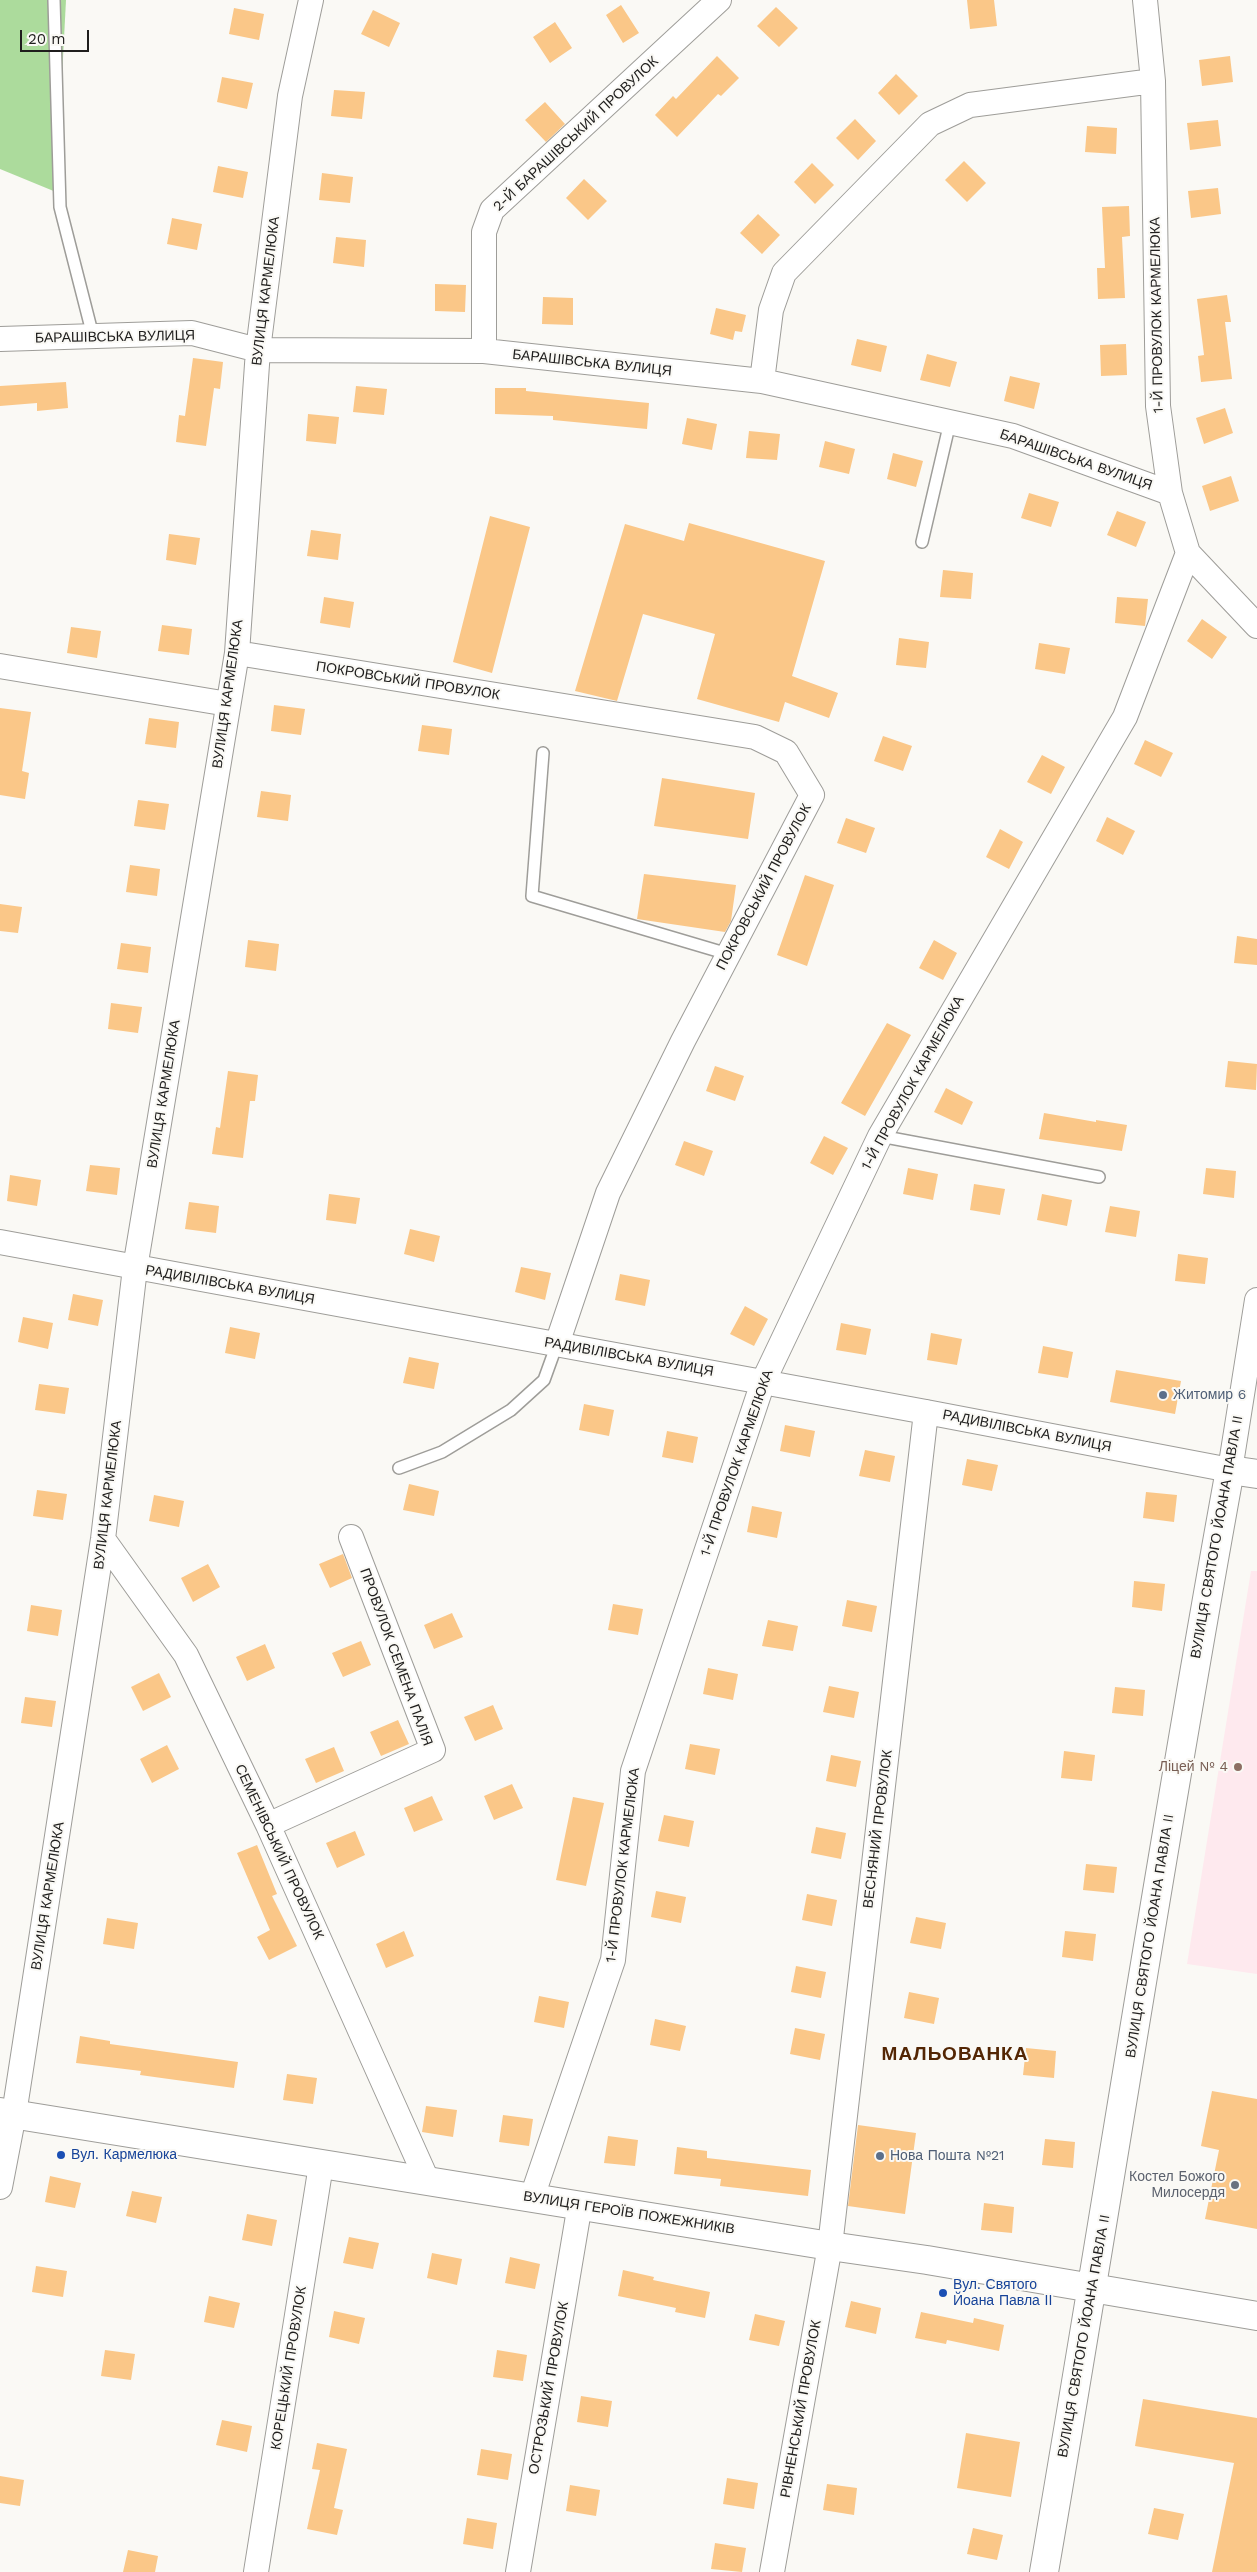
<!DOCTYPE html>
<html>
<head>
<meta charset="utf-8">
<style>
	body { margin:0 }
	#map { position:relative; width:1257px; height:2572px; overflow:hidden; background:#faf9f5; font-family:"Work Sans",sans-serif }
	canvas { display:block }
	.scale { position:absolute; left:20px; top:30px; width:69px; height:22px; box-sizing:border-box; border:2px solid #1f1e1d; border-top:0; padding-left:6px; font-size:15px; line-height:18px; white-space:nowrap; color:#1f1e1d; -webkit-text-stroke:4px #faf9f5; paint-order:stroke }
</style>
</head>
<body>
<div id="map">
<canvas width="1257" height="2572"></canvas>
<div class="scale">20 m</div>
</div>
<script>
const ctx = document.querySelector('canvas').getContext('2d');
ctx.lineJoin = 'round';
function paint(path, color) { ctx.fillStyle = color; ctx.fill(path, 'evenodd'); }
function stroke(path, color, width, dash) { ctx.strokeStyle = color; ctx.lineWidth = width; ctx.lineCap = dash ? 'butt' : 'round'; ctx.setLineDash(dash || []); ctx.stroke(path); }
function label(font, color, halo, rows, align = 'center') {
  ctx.font = font + ' "Work Sans",sans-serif'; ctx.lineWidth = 4; ctx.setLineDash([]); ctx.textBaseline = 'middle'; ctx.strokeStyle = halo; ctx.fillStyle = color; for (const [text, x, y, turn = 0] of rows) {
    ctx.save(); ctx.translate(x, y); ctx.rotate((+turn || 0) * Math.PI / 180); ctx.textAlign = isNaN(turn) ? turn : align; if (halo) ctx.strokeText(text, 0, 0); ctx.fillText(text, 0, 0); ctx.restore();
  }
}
const education = new Path2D(`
	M 1251,1571 L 1257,1571 L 1257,1974 L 1187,1964 Z`);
const forest = new Path2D(`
	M 0,0 L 66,0 L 56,192 L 0,169 Z`);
const building = new Path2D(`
	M 967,0 L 994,0 L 997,26 L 970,29 Z
	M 621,5 L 639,33 L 623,43 L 606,15 Z
	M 776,7 L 798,28 L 779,47 L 757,26 Z
	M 234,8 L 264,14 L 259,40 L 229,34 Z
	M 373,10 L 400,23 L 389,47 L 361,34 Z
	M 555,22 L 572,48 L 550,63 L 533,37 Z
	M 717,56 L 739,78 L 721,96 L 718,94 L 677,137 L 655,115 L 673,96 L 676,99 Z
	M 1230,56 L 1233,82 L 1202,86 L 1199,60 Z
	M 896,74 L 918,96 L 899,115 L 878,93 Z
	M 222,77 L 253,83 L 247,109 L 217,102 Z
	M 334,90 L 365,92 L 362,119 L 331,116 Z
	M 545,102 L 565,124 L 546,142 L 525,120 Z
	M 855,119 L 876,141 L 858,160 L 836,138 Z
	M 1218,120 L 1221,146 L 1190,150 L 1187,123 Z
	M 1087,126 L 1117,128 L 1116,154 L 1085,152 Z
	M 964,161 L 986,183 L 967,202 L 945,180 Z
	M 812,163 L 834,185 L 815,204 L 794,182 Z
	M 218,166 L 248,172 L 243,198 L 213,192 Z
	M 322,173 L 353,177 L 350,203 L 319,200 Z
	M 584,179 L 607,201 L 588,220 L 566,198 Z
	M 1218,188 L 1221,214 L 1191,218 L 1188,191 Z
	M 1129,206 L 1130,236 L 1122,237 L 1125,298 L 1098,299 L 1097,268 L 1105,268 L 1102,207 Z
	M 758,214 L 780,235 L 762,254 L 740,233 Z
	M 172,218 L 202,224 L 197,250 L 167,244 Z
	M 336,237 L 366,240 L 364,267 L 333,263 Z
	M 435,284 L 466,285 L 465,312 L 435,311 Z
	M 1227,295 L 1231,322 L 1225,322 L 1232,379 L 1201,382 L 1198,356 L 1204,355 L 1197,299 Z
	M 543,297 L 573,298 L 573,325 L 542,324 Z
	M 716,308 L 746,315 L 742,332 L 735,331 L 733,340 L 710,334 Z
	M 857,339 L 887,346 L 881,372 L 851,365 Z
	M 1126,344 L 1127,375 L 1101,376 L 1100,345 Z
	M 927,354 L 957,362 L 950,387 L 920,380 Z
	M 193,358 L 223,362 L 220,389 L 214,388 L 206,446 L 176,442 L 179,415 L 185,416 Z
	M 1010,376 L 1040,383 L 1034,409 L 1004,401 Z
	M 66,382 L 68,408 L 37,411 L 37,403 L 0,406 L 0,386 Z
	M 356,386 L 387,389 L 384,415 L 353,412 Z
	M 495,388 L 526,388 L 526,391 L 649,403 L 647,429 L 553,420 L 553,416 L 495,414 Z
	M 1225,408 L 1233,433 L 1204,444 L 1196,418 Z
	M 308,414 L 339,417 L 336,444 L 306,441 Z
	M 687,418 L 717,424 L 712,450 L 682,444 Z
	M 749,431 L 780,434 L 777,460 L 746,458 Z
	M 825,441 L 855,449 L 849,474 L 819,467 Z
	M 893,453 L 923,461 L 916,487 L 887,479 Z
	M 1231,476 L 1239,501 L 1210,511 L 1202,486 Z
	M 1029,493 L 1059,502 L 1051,527 L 1021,518 Z
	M 1117,511 L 1146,522 L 1136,547 L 1107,535 Z
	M 490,516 L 530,527 L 492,673 L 453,662 Z
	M 689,523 L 825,561 L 792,676 L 838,693 L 829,718 L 785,702 L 779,722 L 697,699 L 715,634 L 643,614 L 617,701 L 575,691 L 625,524 L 684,541 Z
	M 311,530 L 341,534 L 338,560 L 307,556 Z
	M 169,534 L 200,538 L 196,565 L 166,560 Z
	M 943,570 L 973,573 L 971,599 L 940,597 Z
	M 324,597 L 354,602 L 350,628 L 320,623 Z
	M 1117,597 L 1148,599 L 1145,626 L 1115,623 Z
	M 1202,619 L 1227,637 L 1212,659 L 1187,641 Z
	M 162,625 L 192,629 L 189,655 L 158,651 Z
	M 71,627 L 101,631 L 97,658 L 67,653 Z
	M 899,638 L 929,642 L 926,668 L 896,665 Z
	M 1039,643 L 1070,648 L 1065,674 L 1035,669 Z
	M 274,705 L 305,709 L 301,735 L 271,731 Z
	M 0,708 L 31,712 L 22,771 L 29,773 L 25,799 L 0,795 Z
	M 149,718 L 179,722 L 176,748 L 145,744 Z
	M 422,725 L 452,729 L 449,755 L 418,751 Z
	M 883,736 L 912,746 L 903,771 L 874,761 Z
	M 1145,740 L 1173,753 L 1161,777 L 1134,764 Z
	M 1042,755 L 1065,767 L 1051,794 L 1027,782 Z
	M 662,778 L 755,793 L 748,839 L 654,826 Z
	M 261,791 L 291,795 L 288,821 L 257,817 Z
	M 138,800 L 169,804 L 165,830 L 134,826 Z
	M 1107,817 L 1135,831 L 1123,855 L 1096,841 Z
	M 846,818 L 875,828 L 866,853 L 837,843 Z
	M 1000,829 L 1023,842 L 1009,869 L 986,857 Z
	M 130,865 L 160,869 L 157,896 L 126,892 Z
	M 644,874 L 736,885 L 731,921 L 725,932 L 637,919 Z
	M 805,875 L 834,885 L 807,966 L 777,955 Z
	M 0,904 L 22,907 L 18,933 L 0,931 Z
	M 1237,936 L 1257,939 L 1257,965 L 1234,963 Z
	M 248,940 L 279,944 L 276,971 L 245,967 Z
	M 934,940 L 957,953 L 943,980 L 919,968 Z
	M 121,943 L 151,947 L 148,973 L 117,969 Z
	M 111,1003 L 142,1007 L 138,1033 L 108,1029 Z
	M 887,1023 L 911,1035 L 865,1116 L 841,1103 Z
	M 1228,1061 L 1257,1064 L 1256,1090 L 1225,1087 Z
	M 715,1066 L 744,1076 L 735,1101 L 706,1091 Z
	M 228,1071 L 258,1075 L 255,1101 L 250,1101 L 243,1158 L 212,1154 L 216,1127 L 220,1128 Z
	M 946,1088 L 973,1102 L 962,1125 L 934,1112 Z
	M 1044,1113 L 1096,1122 L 1096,1120 L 1127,1125 L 1122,1151 L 1039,1139 Z
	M 824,1136 L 848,1148 L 833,1175 L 810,1163 Z
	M 684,1141 L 713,1151 L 704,1176 L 675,1165 Z
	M 90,1165 L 120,1168 L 117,1195 L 86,1191 Z
	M 908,1168 L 938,1174 L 933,1200 L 903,1194 Z
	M 1206,1168 L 1236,1171 L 1234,1198 L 1203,1194 Z
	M 10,1175 L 41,1180 L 37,1206 L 7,1201 Z
	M 974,1184 L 1005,1189 L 1000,1215 L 970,1210 Z
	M 329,1194 L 360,1198 L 356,1224 L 326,1220 Z
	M 1042,1194 L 1072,1200 L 1067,1226 L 1037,1220 Z
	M 189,1202 L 219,1206 L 216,1233 L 185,1229 Z
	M 1110,1206 L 1140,1211 L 1136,1237 L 1105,1232 Z
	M 410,1229 L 440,1236 L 434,1262 L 404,1254 Z
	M 1178,1254 L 1208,1258 L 1205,1284 L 1175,1281 Z
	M 521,1267 L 551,1273 L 545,1300 L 515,1292 Z
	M 620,1274 L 650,1280 L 645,1306 L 615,1300 Z
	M 73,1294 L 103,1300 L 98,1326 L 68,1320 Z
	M 745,1306 L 768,1319 L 754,1346 L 730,1334 Z
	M 23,1317 L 53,1323 L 48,1349 L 18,1342 Z
	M 841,1323 L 871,1329 L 866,1355 L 836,1350 Z
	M 230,1327 L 260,1333 L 255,1359 L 225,1353 Z
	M 931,1333 L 962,1339 L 957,1365 L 927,1360 Z
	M 1043,1346 L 1073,1352 L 1068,1378 L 1038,1373 Z
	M 409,1357 L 439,1363 L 434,1389 L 403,1383 Z
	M 1116,1370 L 1181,1381 L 1175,1414 L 1110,1402 Z
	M 39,1384 L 69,1388 L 65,1414 L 35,1410 Z
	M 584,1404 L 614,1410 L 609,1436 L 579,1430 Z
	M 785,1425 L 815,1431 L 810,1457 L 780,1451 Z
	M 667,1431 L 698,1437 L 693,1463 L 662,1457 Z
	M 865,1450 L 895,1456 L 890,1482 L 859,1476 Z
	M 967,1459 L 998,1465 L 992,1491 L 962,1485 Z
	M 409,1484 L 439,1491 L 434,1516 L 403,1510 Z
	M 37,1490 L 67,1494 L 63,1520 L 33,1516 Z
	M 1146,1492 L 1177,1495 L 1174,1522 L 1143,1518 Z
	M 154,1495 L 184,1501 L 179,1527 L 149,1521 Z
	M 752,1506 L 782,1512 L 777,1538 L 747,1532 Z
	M 343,1554 L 352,1578 L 330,1588 L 319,1564 Z
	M 208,1564 L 220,1587 L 193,1602 L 181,1578 Z
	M 1134,1581 L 1165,1584 L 1162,1611 L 1132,1607 Z
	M 847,1600 L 877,1606 L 872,1632 L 842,1626 Z
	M 613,1604 L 643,1609 L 638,1635 L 608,1630 Z
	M 31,1605 L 62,1610 L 58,1636 L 27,1631 Z
	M 452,1613 L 463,1637 L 434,1649 L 424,1625 Z
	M 768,1620 L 798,1626 L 793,1651 L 762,1646 Z
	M 361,1641 L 371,1665 L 343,1677 L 332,1653 Z
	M 265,1644 L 275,1668 L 247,1681 L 236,1657 Z
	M 708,1668 L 738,1674 L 733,1700 L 703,1694 Z
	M 159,1673 L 171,1697 L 143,1711 L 131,1687 Z
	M 829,1686 L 859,1692 L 854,1718 L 823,1712 Z
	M 1115,1687 L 1145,1690 L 1143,1716 L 1112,1713 Z
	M 25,1697 L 56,1701 L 52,1727 L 21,1723 Z
	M 493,1705 L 503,1729 L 475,1741 L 464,1717 Z
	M 398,1720 L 409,1744 L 381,1756 L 370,1732 Z
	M 690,1744 L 720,1749 L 715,1775 L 685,1769 Z
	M 167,1745 L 179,1769 L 152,1783 L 140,1759 Z
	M 334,1747 L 344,1771 L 316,1783 L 305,1759 Z
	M 1064,1751 L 1095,1755 L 1092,1781 L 1061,1778 Z
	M 831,1755 L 861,1761 L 856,1787 L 826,1781 Z
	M 512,1784 L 523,1808 L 494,1820 L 484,1796 Z
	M 432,1796 L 443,1820 L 414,1832 L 404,1808 Z
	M 573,1797 L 604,1803 L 586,1886 L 556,1880 Z
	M 664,1815 L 694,1821 L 689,1847 L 658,1841 Z
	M 816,1827 L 846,1833 L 841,1859 L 811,1853 Z
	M 355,1831 L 365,1855 L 337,1868 L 326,1843 Z
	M 257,1845 L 277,1894 L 272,1896 L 297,1946 L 269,1960 L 257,1937 L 270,1930 L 237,1853 Z
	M 1086,1864 L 1117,1867 L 1114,1893 L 1083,1890 Z
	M 656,1891 L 686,1897 L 681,1923 L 651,1917 Z
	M 807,1894 L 837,1900 L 832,1926 L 802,1920 Z
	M 916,1917 L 946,1923 L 941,1949 L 910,1943 Z
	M 107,1918 L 138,1923 L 134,1949 L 103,1944 Z
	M 404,1931 L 414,1956 L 386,1968 L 376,1944 Z
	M 1065,1931 L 1096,1934 L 1093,1961 L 1062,1957 Z
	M 796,1966 L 826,1972 L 821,1998 L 791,1992 Z
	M 909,1992 L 939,1998 L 934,2024 L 904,2018 Z
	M 539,1996 L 569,2002 L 564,2028 L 534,2022 Z
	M 655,2019 L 686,2026 L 680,2051 L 650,2045 Z
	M 795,2028 L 825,2034 L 820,2060 L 790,2054 Z
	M 80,2036 L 110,2041 L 110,2044 L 238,2062 L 234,2088 L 140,2075 L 141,2071 L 76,2063 Z
	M 1026,2048 L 1056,2051 L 1054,2078 L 1023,2075 Z
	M 287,2074 L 317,2078 L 313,2104 L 283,2100 Z
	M 1212,2091 L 1257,2099 L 1257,2229 L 1205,2219 L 1219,2150 L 1201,2146 Z
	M 426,2106 L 457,2110 L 453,2137 L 422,2132 Z
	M 503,2115 L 533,2119 L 529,2146 L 499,2142 Z
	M 858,2125 L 916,2133 L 905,2214 L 848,2206 Z
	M 608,2136 L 638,2140 L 635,2166 L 604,2163 Z
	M 1045,2139 L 1075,2142 L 1073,2168 L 1042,2165 Z
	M 677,2147 L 707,2151 L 707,2158 L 811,2170 L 808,2196 L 720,2186 L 721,2179 L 674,2174 Z
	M 50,2176 L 81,2183 L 75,2208 L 45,2202 Z
	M 132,2191 L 162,2197 L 156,2223 L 126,2216 Z
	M 984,2203 L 1014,2207 L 1012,2233 L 981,2230 Z
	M 247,2214 L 277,2220 L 272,2246 L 242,2240 Z
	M 349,2237 L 379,2243 L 373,2269 L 343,2263 Z
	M 432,2253 L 462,2259 L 457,2285 L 427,2278 Z
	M 510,2257 L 540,2264 L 535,2289 L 505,2283 Z
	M 36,2266 L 67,2271 L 63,2297 L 32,2292 Z
	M 623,2270 L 654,2277 L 653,2280 L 710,2292 L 705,2318 L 675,2312 L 676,2308 L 618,2296 Z
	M 209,2296 L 240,2303 L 234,2328 L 204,2322 Z
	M 851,2301 L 881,2308 L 876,2334 L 845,2327 Z
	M 334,2311 L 365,2318 L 359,2344 L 329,2337 Z
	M 921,2312 L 973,2323 L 974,2318 L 1004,2325 L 999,2351 L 947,2340 L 946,2344 L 915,2338 Z
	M 755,2314 L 785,2321 L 779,2346 L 749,2340 Z
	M 105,2350 L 135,2354 L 131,2380 L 101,2376 Z
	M 497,2350 L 527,2355 L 523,2381 L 493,2377 Z
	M 581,2396 L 612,2401 L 608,2427 L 577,2422 Z
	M 1143,2399 L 1257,2418 L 1257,2572 L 1212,2572 L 1234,2463 L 1135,2446 Z
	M 222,2420 L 252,2426 L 247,2452 L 216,2445 Z
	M 966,2433 L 1020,2442 L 1011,2497 L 957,2488 Z
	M 317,2443 L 347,2449 L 334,2508 L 343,2510 L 337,2535 L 307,2529 L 320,2470 L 312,2469 Z
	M 481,2449 L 512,2454 L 508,2480 L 477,2475 Z
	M 0,2476 L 24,2480 L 20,2506 L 0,2503 Z
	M 727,2478 L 758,2483 L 754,2509 L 723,2504 Z
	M 827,2484 L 857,2488 L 854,2515 L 823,2510 Z
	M 570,2485 L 600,2490 L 596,2516 L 566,2511 Z
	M 1154,2508 L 1184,2514 L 1178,2540 L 1148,2534 Z
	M 467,2518 L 497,2523 L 493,2549 L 463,2544 Z
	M 973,2528 L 1003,2535 L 997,2560 L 967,2554 Z
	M 715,2543 L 746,2548 L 742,2572 L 711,2569 Z
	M 128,2550 L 158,2556 L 155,2572 L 123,2572 Z`);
const lane = new Path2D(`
	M 54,0 L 60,207 L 93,336
	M 922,542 L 950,422
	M 543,753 L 532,896 L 728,954
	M 880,1136 L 1099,1177
	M 399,1468 L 442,1452 L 511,1410 L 544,1380 L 557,1344`);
const street = new Path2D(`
	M 0,339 L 192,333 L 258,350 L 484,351 L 762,381 L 1013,436 L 1170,493
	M 484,351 L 484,232 L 492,210 L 719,0
	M 762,381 L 771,310 L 784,273 L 930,124 L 970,105 L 1153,81
	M 1188,553 L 1257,626
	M 237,653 L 755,737 L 786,752 L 812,795 L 683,1041 L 608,1193 L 557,1344
	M 0,666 L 228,704
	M 0,1242 L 926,1412 L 1230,1470 L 1257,1300
	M 103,1539 L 186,1655 L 268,1825 L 427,2180
	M 268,1825 L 433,1750 L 351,1537
	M 0,2187 L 14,2114 L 103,1539 L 135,1268 L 237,653 L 258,350 L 290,96 L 311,0
	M 532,2197 L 613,1960 L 633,1771 L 763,1382 L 880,1136 L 1125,717 L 1188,553 L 1170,493 L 1158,406 L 1153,81 L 1145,0
	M 256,2572 L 321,2165
	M 518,2572 L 580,2204
	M 772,2572 L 830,2246 L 926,1412`);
const secondary = new Path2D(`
	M 0,2112 L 830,2246 L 927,2260 L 1257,2316
	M 1044,2572 C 1107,2205 1163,1837 1230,1470 L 1257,1474`);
const markers = [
	[1163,1395,5,"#5c6f8a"],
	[1238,1767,5,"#8d6e63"],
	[61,2155,5,"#1a4fb4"],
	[880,2156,5,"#5c6f8a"],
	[1235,2185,5,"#6b7280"],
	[943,2293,5,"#1a4fb4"]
];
const streetNames = [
	["2-Й БАРАШІВСЬКИЙ ПРОВУЛОК",576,134,-43],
	["ВУЛИЦЯ КАРМЕЛЮКА",266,291,-83],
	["1-Й ПРОВУЛОК КАРМЕЛЮКА",1157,315,-91],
	["БАРАШІВСЬКА ВУЛИЦЯ",115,337,-1],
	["БАРАШІВСЬКА ВУЛИЦЯ",592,363,6],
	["БАРАШІВСЬКА ВУЛИЦЯ",1076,460,19],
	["ПОКРОВСЬКИЙ ПРОВУЛОК",408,681,9],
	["ВУЛИЦЯ КАРМЕЛЮКА",228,694,-82],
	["ПОКРОВСЬКИЙ ПРОВУЛОК",764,887,-62],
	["1-Й ПРОВУЛОК КАРМЕЛЮКА",913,1083,-61],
	["ВУЛИЦЯ КАРМЕЛЮКА",164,1094,-81],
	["РАДИВІЛІВСЬКА ВУЛИЦЯ",230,1285,10],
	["РАДИВІЛІВСЬКА ВУЛИЦЯ",629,1357,10],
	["РАДИВІЛІВСЬКА ВУЛИЦЯ",1027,1431,11],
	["1-Й ПРОВУЛОК КАРМЕЛЮКА",737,1463,-71],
	["ВУЛИЦЯ КАРМЕЛЮКА",108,1495,-83],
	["ВУЛИЦЯ СВЯТОГО ЙОАНА ПАВЛА II",1217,1537,-80],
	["ПРОВУЛОК СЕМЕНА ПАЛІЯ",396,1657,70],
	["ВЕСНЯНИЙ ПРОВУЛОК",878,1829,-83],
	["СЕМЕНІВСЬКИЙ ПРОВУЛОК",279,1852,65],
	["1-Й ПРОВУЛОК КАРМЕЛЮКА",623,1865,-83],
	["ВУЛИЦЯ КАРМЕЛЮКА",48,1896,-81],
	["ВУЛИЦЯ СВЯТОГО ЙОАНА ПАВЛА II",1150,1936,-81],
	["ВУЛИЦЯ ГЕРОЇВ ПОЖЕЖНИКІВ",629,2213,9],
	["ВУЛИЦЯ СВЯТОГО ЙОАНА ПАВЛА II",1084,2336,-80],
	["КОРЕЦЬКИЙ ПРОВУЛОК",289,2368,-81],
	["ОСТРОЗЬКИЙ ПРОВУЛОК",549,2388,-80],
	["РІВНЕНСЬКИЙ ПРОВУЛОК",801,2409,-80]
];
const serviceNames = [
	["Житомир 6",1173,1395],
	["Нова Пошта №21",890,2156]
];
const educationNames = [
	["Ліцей № 4",1228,1767]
];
const transitNames = [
	["Вул. Кармелюка",71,2155],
	["Вул. Святого",953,2285],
	["Йоана Павла ІІ",953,2301]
];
const worshipNames = [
	["Костел Божого",1225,2177],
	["Милосердя",1225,2193]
];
const districtNames = [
	["МАЛЬОВАНКА",955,2054]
];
paint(education, '#fee9ee');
paint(forest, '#acdb9c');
paint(building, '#fac788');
stroke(lane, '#9e9d99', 14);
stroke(street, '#9e9d99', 26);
stroke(secondary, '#9e9d99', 30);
stroke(lane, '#fff', 11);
stroke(street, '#fff', 24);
stroke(secondary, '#fff', 28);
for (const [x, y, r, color] of markers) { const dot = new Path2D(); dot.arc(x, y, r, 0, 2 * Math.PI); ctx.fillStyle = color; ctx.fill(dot); stroke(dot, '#faf9f5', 2); }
label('14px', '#1f1e1d', '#faf9f5', streetNames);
label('14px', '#4e5e75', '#faf9f5', serviceNames, 'left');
label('14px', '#785e54', '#faf9f5', educationNames, 'right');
label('14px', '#164399', '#faf9f5', transitNames, 'left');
label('14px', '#5b616d', '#faf9f5', worshipNames, 'right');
ctx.letterSpacing = '1px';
label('bold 19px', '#532604', '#faf9f5', districtNames);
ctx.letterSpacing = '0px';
</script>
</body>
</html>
